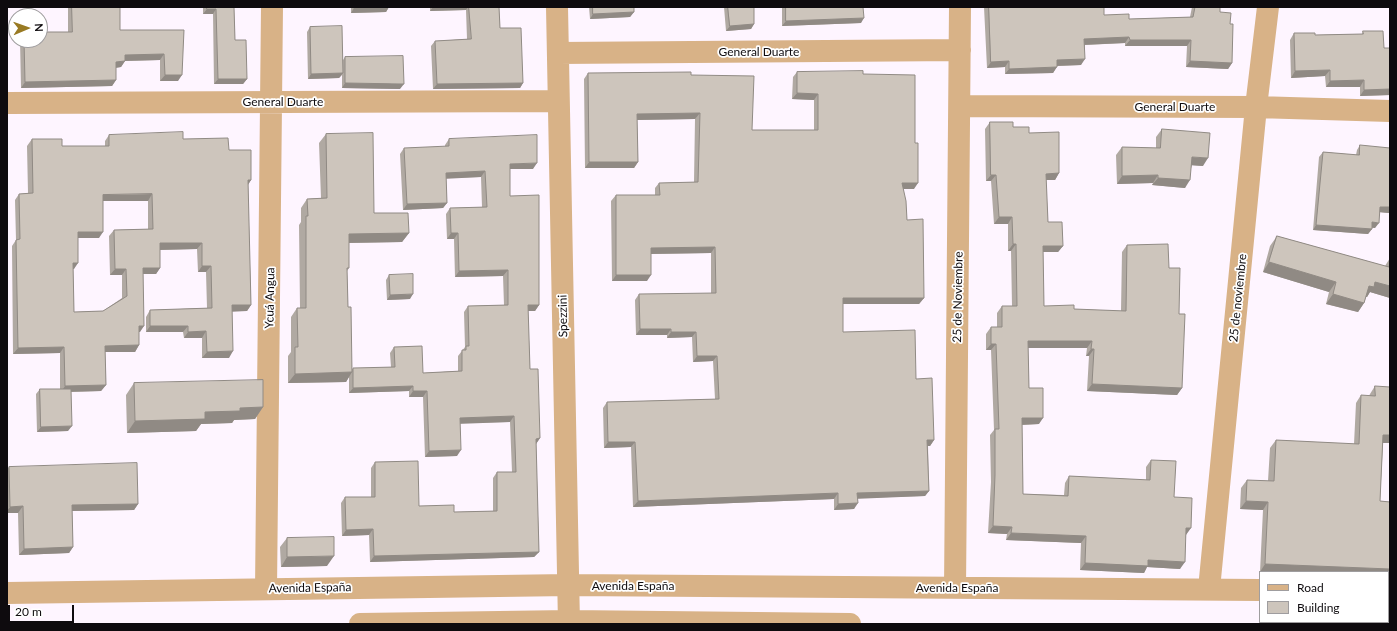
<!DOCTYPE html>
<html>
<head>
<meta charset="utf-8">
<style>
	body { margin:0 }
	#map { position:relative; width:1397px; height:631px; overflow:hidden; background:#fef5ff; font-family:Lato,sans-serif }
	canvas { display:block }
	.frame { position:absolute; inset:0; border:8px solid #0e0b0e; pointer-events:none }
	.legend { position:absolute; left:1259px; top:571px; width:130px; height:52px; box-sizing:border-box; background:#fff; border:1px solid #9f9d9f; margin:0; padding:5px 7px; list-style:none; font-size:12px; color:#0e0b0e }
	.legend li { display:flex; align-items:center; gap:8px; height:20px }
	.legend b { width:20px; border:1px solid #9f9d9f }
	.north { position:absolute; left:8px; top:8px; width:40px; height:40px; box-sizing:border-box; background:#fff; border:1px solid #9f9d9f; border-radius:50%; rotate:88deg; font-size:11px; font-weight:700; line-height:16px; text-align:center; color:#0e0b0e }
	.north::after { content:''; display:block; margin:auto; width:14px; height:18px; background:#997a23; clip-path:polygon(50% 0,100% 100%,50% 72%,0 100%) }
	.scale { position:absolute; left:8px; top:605px; width:66px; height:18px; box-sizing:border-box; border:2px solid #0e0b0e; border-top:0; padding-left:5px; font-size:12px; line-height:14px; white-space:nowrap; color:#0e0b0e; -webkit-text-stroke:3px #fff; paint-order:stroke }
</style>
</head>
<body>
<div id="map">
<canvas width="1397" height="631"></canvas>
<div class="frame"></div>
<ul class="legend">
<li><b style="height:5px;background:#d8b287"></b>Road</li>
<li><b style="height:11px;background:#cdc5bc"></b>Building</li>
</ul>
<div class="north">N</div>
<div class="scale">20 m</div>
</div>
<script>
const ctx = document.querySelector('canvas').getContext('2d');
ctx.lineJoin = 'round';
function stroke(path, color, width, dash) { ctx.strokeStyle = color; ctx.lineWidth = width; ctx.lineCap = dash ? 'butt' : 'round'; ctx.setLineDash(dash || []); ctx.stroke(path); }
function paint(path, color) { ctx.fillStyle = color; ctx.fill(path, 'evenodd'); }
function label(font, color, halo, rows, align = 'center') {
  ctx.font = font + ' Lato,sans-serif'; ctx.lineWidth = 3.5; ctx.setLineDash([]); ctx.textBaseline = 'middle'; ctx.strokeStyle = halo; ctx.fillStyle = color; for (const [text, x, y, turn = 0] of rows) {
    ctx.save(); ctx.translate(x, y); ctx.rotate((+turn || 0) * Math.PI / 180); ctx.textAlign = isNaN(turn) ? turn : align; if (halo) ctx.strokeText(text, 0, 0); ctx.fillText(text, 0, 0); ctx.restore();
  }
}
const minor = new Path2D(`
	M 557,7 L 569,624
	M 558,53 L 960,50
	M 7,103 L 558,101
	M 960,106 L 1256,107 L 1390,111
	M 955,588 L 960,7
	M 266,589 L 272,7
	M 1209,589 L 1256,107 L 1268,7
	M 7,593 L 569,585 L 1260,590
	M 1388,593 L 1390,593
	M 360,624 L 569,621 L 850,624`);
const wall = new Path2D(`
	M 68,7 L 120,7 L 120,30 L 184,30 L 178,81 L 160,81 L 160,60 L 125,61 L 121,67 L 116,68 L 116,80 L 112,86 L 21,88 L 20,40 L 40,40 L 68,32 Z
	M 203,7 L 234,7 L 235,40 L 247,79 L 243,84 L 214,84 L 213,14 L 203,14 Z
	M 351,7 L 389,7 L 386,12 L 351,13 Z
	M 430,7 L 499,7 L 500,28 L 523,83 L 520,88 L 433,89 L 431,46 L 435,41 L 467,39 L 466,10 L 430,11 Z
	M 589,7 L 634,7 L 634,12 L 630,17 L 590,19 Z
	M 724,7 L 754,7 L 754,24 L 751,29 L 726,31 Z
	M 782,7 L 863,7 L 861,23 L 782,26 Z
	M 984,7 L 1104,7 L 1104,15 L 1129,19 L 1190,17 L 1192,7 L 1220,7 L 1220,12 L 1230,24 L 1232,63 L 1228,69 L 1186,67 L 1187,46 L 1125,46 L 1125,43 L 1085,45 L 1081,65 L 1057,66 L 1053,73 L 1005,74 L 1005,67 L 987,68 Z
	M 310,27 L 343,60 L 345,57 L 400,89 L 342,88 L 342,75 L 339,78 L 308,79 L 307,32 Z
	M 1363,31 L 1384,48 L 1390,48 L 1390,95 L 1360,96 L 1360,87 L 1326,87 L 1325,76 L 1291,78 L 1290,40 L 1294,33 L 1315,35 L 1362,34 Z
	M 797,72 L 863,74 L 914,189 L 903,189 L 907,220 L 924,298 L 919,304 L 843,304 L 843,332 L 916,379 L 934,440 L 930,446 L 928,446 L 929,491 L 925,496 L 858,498 L 854,509 L 834,510 L 834,499 L 633,507 L 631,447 L 604,448 L 603,408 L 607,402 L 715,399 L 713,361 L 693,362 L 692,337 L 667,338 L 667,335 L 636,335 L 635,300 L 639,294 L 711,294 L 711,253 L 651,254 L 647,281 L 612,281 L 611,201 L 616,195 L 655,195 L 655,188 L 659,183 L 694,182 L 695,119 L 637,120 L 638,162 L 634,168 L 585,168 L 584,79 L 588,73 L 691,75 L 752,130 L 814,130 L 814,100 L 792,99 L 793,77 Z
	M 990,122 L 1013,127 L 1029,133 L 1059,173 L 1055,180 L 1046,180 L 1048,222 L 1063,246 L 1058,252 L 1043,252 L 1044,306 L 1074,309 L 1121,311 L 1122,252 L 1127,245 L 1169,268 L 1179,314 L 1182,388 L 1177,395 L 1087,391 L 1089,356 L 1086,356 L 1087,348 L 1028,348 L 1029,388 L 1039,424 L 1022,425 L 1023,494 L 1064,495 L 1065,483 L 1069,476 L 1146,480 L 1146,467 L 1151,460 L 1174,497 L 1186,535 L 1180,569 L 1147,567 L 1144,573 L 1080,570 L 1081,543 L 1006,540 L 1007,534 L 988,533 L 991,482 L 990,435 L 994,430 L 991,350 L 986,350 L 986,334 L 991,327 L 997,327 L 997,313 L 1002,306 L 1012,306 L 1011,251 L 1008,251 L 1008,224 L 994,224 L 991,181 L 986,181 L 985,129 Z
	M 1162,129 L 1203,166 L 1192,165 L 1185,188 L 1152,185 L 1153,183 L 1117,184 L 1116,155 L 1122,147 L 1156,148 L 1156,137 Z
	M 326,134 L 374,213 L 409,233 L 402,242 L 349,243 L 349,268 L 347,271 L 348,307 L 352,369 L 391,367 L 390,353 L 394,347 L 423,373 L 458,371 L 458,356 L 465,347 L 464,312 L 468,306 L 504,305 L 503,276 L 455,277 L 454,239 L 447,239 L 446,214 L 450,208 L 482,207 L 481,177 L 446,178 L 447,203 L 443,208 L 403,210 L 400,154 L 404,148 L 445,147 L 445,145 L 449,139 L 533,169 L 510,169 L 510,196 L 539,305 L 535,311 L 528,311 L 530,369 L 540,438 L 536,444 L 539,552 L 534,557 L 370,562 L 369,535 L 342,536 L 341,503 L 345,497 L 371,497 L 371,468 L 375,462 L 419,506 L 454,512 L 493,511 L 493,478 L 497,472 L 512,472 L 510,422 L 460,423 L 457,456 L 425,457 L 423,397 L 409,397 L 409,391 L 349,393 L 349,377 L 346,382 L 288,383 L 288,356 L 291,352 L 291,317 L 297,308 L 300,308 L 299,225 L 301,222 L 301,208 L 307,199 L 321,198 L 319,143 Z
	M 109,135 L 183,139 L 229,150 L 251,180 L 248,185 L 251,305 L 247,311 L 232,311 L 229,358 L 202,358 L 202,338 L 184,338 L 183,332 L 146,332 L 146,317 L 150,310 L 207,308 L 206,272 L 198,272 L 197,249 L 160,250 L 160,268 L 156,274 L 143,274 L 140,332 L 139,332 L 139,345 L 135,352 L 105,352 L 106,385 L 101,391 L 71,392 L 68,431 L 37,432 L 36,394 L 40,389 L 60,389 L 60,353 L 13,354 L 12,246 L 16,240 L 15,200 L 19,194 L 28,193 L 27,146 L 32,139 L 62,146 L 105,146 L 105,141 ZM 103,201 L 148,201 L 148,229 L 114,230 L 109,236 L 110,275 L 122,275 L 122,298 L 103,311 L 74,312 L 73,269 L 74,269 L 78,238 L 99,238 Z
	M 1360,145 L 1389,213 L 1380,212 L 1375,228 L 1372,228 L 1372,229 L 1368,234 L 1313,230 L 1319,157 L 1323,152 L 1356,155 L 1357,150 Z
	M 1277,236 L 1385,266 L 1390,258 L 1390,298 L 1370,292 L 1367,297 L 1366,297 L 1364,303 L 1358,312 L 1326,304 L 1329,292 L 1263,272 L 1270,246 Z
	M 389,275 L 410,299 L 387,300 L 386,280 Z
	M 134,383 L 263,407 L 255,419 L 234,420 L 232,423 L 201,424 L 196,431 L 127,433 L 126,395 Z
	M 1375,386 L 1383,443 L 1380,501 L 1390,502 L 1390,577 L 1388,577 L 1388,572 L 1260,572 L 1263,510 L 1240,509 L 1241,488 L 1247,480 L 1268,481 L 1270,448 L 1276,440 L 1354,444 L 1356,403 L 1361,395 L 1369,396 L 1370,394 Z
	M 9,467 L 138,504 L 134,510 L 72,511 L 73,547 L 69,553 L 19,555 L 18,513 L 7,513 L 7,469 Z
	M 287,538 L 327,566 L 281,567 L 280,547 Z`);
const shadedWall = new Path2D(`
	M 389,7 L 386,12 L 351,13 L 354,8 Z
	M 433,7 L 468,7 L 466,10 L 430,11 Z
	M 207,9 L 216,9 L 213,14 L 203,14 Z
	M 634,12 L 630,17 L 590,19 L 593,14 Z
	M 864,18 L 861,23 L 782,26 L 786,21 Z
	M 754,24 L 751,29 L 726,31 L 730,26 Z
	M 1129,37 L 1125,43 L 1080,45 L 1084,39 Z
	M 1130,40 L 1191,40 L 1187,46 L 1125,46 Z
	M 164,54 L 160,60 L 121,61 L 125,55 Z
	M 1085,59 L 1081,65 L 1053,66 L 1057,60 Z
	M 125,61 L 121,67 L 112,68 L 116,62 Z
	M 1009,61 L 1005,67 L 987,68 L 991,62 Z
	M 1190,61 L 1232,63 L 1228,69 L 1186,67 Z
	M 1057,67 L 1053,73 L 1005,74 L 1009,69 Z
	M 1330,70 L 1325,76 L 1291,78 L 1295,71 Z
	M 343,73 L 339,78 L 308,79 L 311,74 Z
	M 165,75 L 182,75 L 178,81 L 160,81 Z
	M 218,79 L 247,79 L 243,84 L 214,84 Z
	M 116,80 L 112,86 L 21,88 L 25,82 Z
	M 1364,80 L 1360,87 L 1326,87 L 1330,81 Z
	M 345,83 L 404,84 L 400,89 L 342,88 Z
	M 523,83 L 520,88 L 433,89 L 437,84 Z
	M 1390,89 L 1390,95 L 1360,96 L 1364,90 Z
	M 797,93 L 818,94 L 814,100 L 792,99 Z
	M 700,113 L 695,119 L 633,120 L 637,114 Z
	M 1192,157 L 1208,158 L 1203,166 L 1187,165 Z
	M 589,162 L 638,162 L 634,168 L 585,168 Z
	M 537,163 L 533,169 L 506,169 L 510,164 Z
	M 485,171 L 481,177 L 442,179 L 446,173 Z
	M 1059,173 L 1055,180 L 1042,180 L 1046,174 Z
	M 991,175 L 996,175 L 991,181 L 986,181 Z
	M 1158,175 L 1153,183 L 1117,184 L 1122,176 Z
	M 1158,178 L 1190,180 L 1185,188 L 1152,185 Z
	M 248,180 L 251,180 L 247,186 Z
	M 902,183 L 918,183 L 914,189 L 898,189 Z
	M 152,194 L 148,201 L 99,201 L 103,195 Z
	M 447,203 L 443,208 L 403,210 L 407,204 Z
	M 1380,207 L 1390,207 L 1390,211 L 1389,213 L 1377,212 Z
	M 999,217 L 1012,217 L 1008,224 L 994,224 Z
	M 1372,222 L 1379,223 L 1375,228 L 1369,227 Z
	M 1316,225 L 1372,229 L 1368,234 L 1313,230 Z
	M 78,232 L 103,232 L 99,238 L 73,238 Z
	M 409,233 L 402,242 L 342,243 L 349,234 Z
	M 451,233 L 458,233 L 454,239 L 447,239 Z
	M 160,243 L 202,243 L 197,249 L 155,250 Z
	M 1013,244 L 1016,244 L 1011,251 L 1008,251 Z
	M 1043,246 L 1063,246 L 1058,252 L 1038,252 Z
	M 715,247 L 711,253 L 647,254 L 651,248 Z
	M 1269,262 L 1336,282 L 1329,292 L 1263,272 Z
	M 73,263 L 78,263 L 74,269 L 68,270 Z
	M 202,266 L 211,266 L 206,272 L 198,272 Z
	M 143,268 L 160,268 L 156,274 L 139,274 Z
	M 115,269 L 126,269 L 122,275 L 110,275 Z
	M 508,270 L 503,276 L 455,277 L 459,271 Z
	M 616,275 L 651,275 L 647,281 L 612,281 Z
	M 1375,282 L 1390,286 L 1390,298 L 1370,292 L 1367,297 L 1362,296 L 1369,286 Z
	M 413,294 L 410,299 L 387,300 L 390,295 Z
	M 1333,294 L 1364,303 L 1358,312 L 1326,304 Z
	M 843,298 L 924,298 L 919,304 L 839,304 Z
	M 232,305 L 251,305 L 247,311 L 227,312 Z
	M 528,305 L 539,305 L 535,311 L 524,311 Z
	M 139,326 L 144,326 L 140,332 L 135,332 Z
	M 150,326 L 188,326 L 183,332 L 146,332 Z
	M 640,329 L 671,329 L 667,335 L 636,335 Z
	M 206,331 L 202,338 L 184,338 L 188,332 Z
	M 671,332 L 696,332 L 692,337 L 667,338 Z
	M 1028,341 L 1092,341 L 1087,348 L 1023,348 Z
	M 991,344 L 996,344 L 991,350 L 986,350 Z
	M 139,345 L 135,352 L 101,352 L 105,346 Z
	M 64,347 L 60,353 L 13,354 L 18,348 Z
	M 1091,349 L 1094,349 L 1089,356 L 1086,356 Z
	M 233,351 L 229,358 L 202,358 L 207,352 Z
	M 697,356 L 717,356 L 713,361 L 693,362 Z
	M 352,372 L 346,382 L 288,383 L 295,374 Z
	M 1092,384 L 1182,388 L 1177,395 L 1087,391 Z
	M 106,385 L 101,391 L 61,392 L 65,386 Z
	M 413,386 L 409,391 L 349,393 L 353,388 Z
	M 413,391 L 427,391 L 423,397 L 409,397 Z
	M 263,407 L 255,419 L 234,420 L 232,423 L 201,424 L 196,431 L 127,433 L 135,421 L 240,408 Z
	M 514,416 L 510,422 L 456,424 L 460,418 Z
	M 1022,418 L 1043,418 L 1039,424 L 1017,425 Z
	M 72,426 L 68,431 L 37,432 L 41,427 Z
	M 1383,435 L 1390,435 L 1390,443 L 1378,443 Z
	M 540,438 L 536,444 L 536,439 Z
	M 927,440 L 934,440 L 930,446 L 923,446 Z
	M 608,442 L 635,442 L 631,447 L 604,448 Z
	M 461,450 L 457,456 L 425,457 L 429,451 Z
	M 929,491 L 925,496 L 853,499 L 857,493 Z
	M 838,493 L 834,499 L 633,507 L 638,501 Z
	M 1246,501 L 1268,502 L 1263,510 L 1240,509 Z
	M 858,503 L 854,509 L 834,510 L 838,504 Z
	M 138,504 L 134,510 L 68,511 L 72,505 Z
	M 23,506 L 18,513 L 7,513 L 7,511 L 10,507 Z
	M 993,526 L 1012,527 L 1007,534 L 988,533 Z
	M 1186,528 L 1191,528 L 1186,535 Z
	M 373,529 L 369,535 L 342,536 L 346,530 Z
	M 1011,533 L 1086,536 L 1081,543 L 1006,540 Z
	M 73,547 L 69,553 L 19,555 L 24,549 Z
	M 539,552 L 534,557 L 370,562 L 374,556 Z
	M 334,556 L 327,566 L 281,567 L 287,557 Z
	M 1148,560 L 1185,562 L 1180,569 L 1147,567 L 1144,573 L 1080,570 L 1085,563 Z
	M 1265,564 L 1390,569 L 1390,577 L 1388,577 L 1388,572 L 1260,572 Z`);
const building = new Path2D(`
	M 72,7 L 120,7 L 120,30 L 184,30 L 182,75 L 165,75 L 164,54 L 125,55 L 125,61 L 116,62 L 116,80 L 25,82 L 24,40 L 40,40 L 40,32 L 72,32 Z
	M 207,7 L 234,7 L 235,40 L 246,40 L 247,79 L 218,79 L 216,9 L 207,9 Z
	M 354,7 L 379,7 L 354,8 Z
	M 469,7 L 499,7 L 500,28 L 521,28 L 523,83 L 437,84 L 435,41 L 471,39 Z
	M 593,7 L 634,7 L 634,12 L 593,14 Z
	M 728,7 L 754,7 L 754,24 L 730,26 Z
	M 786,7 L 863,7 L 864,18 L 786,21 Z
	M 989,7 L 1104,7 L 1104,15 L 1129,14 L 1129,19 L 1193,17 L 1195,7 L 1220,7 L 1220,12 L 1231,13 L 1230,24 L 1233,24 L 1232,63 L 1190,61 L 1191,40 L 1130,40 L 1129,37 L 1084,39 L 1085,59 L 1057,60 L 1057,67 L 1009,69 L 1009,61 L 991,62 Z
	M 342,26 L 343,73 L 311,74 L 310,27 Z
	M 1363,31 L 1383,31 L 1384,48 L 1390,48 L 1390,89 L 1364,90 L 1364,80 L 1330,81 L 1330,70 L 1295,71 L 1294,33 L 1315,33 L 1315,35 L 1363,34 Z
	M 403,56 L 404,84 L 345,83 L 345,57 Z
	M 863,71 L 863,74 L 915,75 L 915,143 L 918,143 L 918,183 L 902,183 L 906,201 L 907,220 L 923,219 L 924,298 L 843,298 L 843,332 L 915,330 L 916,379 L 932,378 L 934,440 L 927,440 L 929,491 L 857,493 L 858,503 L 838,504 L 838,493 L 638,501 L 635,442 L 608,442 L 607,402 L 719,399 L 717,356 L 697,356 L 696,332 L 671,332 L 671,329 L 640,329 L 639,294 L 716,293 L 715,247 L 651,248 L 651,275 L 616,275 L 616,195 L 660,195 L 659,183 L 698,182 L 700,113 L 637,114 L 638,162 L 589,162 L 588,73 L 691,72 L 691,75 L 754,76 L 752,130 L 818,130 L 818,94 L 797,93 L 797,72 Z
	M 990,122 L 1013,122 L 1013,127 L 1029,127 L 1029,133 L 1059,132 L 1059,173 L 1046,174 L 1048,222 L 1062,222 L 1063,246 L 1043,246 L 1044,306 L 1074,305 L 1074,309 L 1126,311 L 1127,245 L 1168,244 L 1169,268 L 1180,268 L 1179,314 L 1185,314 L 1182,388 L 1092,384 L 1094,349 L 1091,349 L 1092,341 L 1028,341 L 1029,388 L 1043,388 L 1043,418 L 1022,418 L 1023,494 L 1068,496 L 1069,476 L 1150,480 L 1151,460 L 1176,461 L 1174,497 L 1192,498 L 1191,528 L 1186,528 L 1185,562 L 1148,560 L 1148,566 L 1085,563 L 1086,536 L 1011,533 L 1012,527 L 993,526 L 995,475 L 995,429 L 999,429 L 996,344 L 991,344 L 991,327 L 1002,327 L 1002,306 L 1017,306 L 1016,244 L 1013,244 L 1012,217 L 999,217 L 996,175 L 991,175 Z
	M 1162,129 L 1210,133 L 1208,158 L 1192,157 L 1190,180 L 1158,178 L 1158,175 L 1122,176 L 1122,147 L 1160,148 Z
	M 183,132 L 183,139 L 228,138 L 229,150 L 251,150 L 251,180 L 248,180 L 251,305 L 232,305 L 233,351 L 207,352 L 206,331 L 188,332 L 188,326 L 150,326 L 150,310 L 212,308 L 211,266 L 202,266 L 202,243 L 160,243 L 160,268 L 143,268 L 144,326 L 139,326 L 139,345 L 105,346 L 106,385 L 65,386 L 64,347 L 18,348 L 16,240 L 20,239 L 19,194 L 33,193 L 32,139 L 62,139 L 62,146 L 109,146 L 109,135 ZM 152,194 L 153,229 L 114,230 L 115,269 L 126,269 L 127,296 L 103,311 L 74,312 L 73,263 L 78,263 L 78,232 L 103,232 L 103,195 Z
	M 373,133 L 374,213 L 408,213 L 409,233 L 349,234 L 349,268 L 347,268 L 348,307 L 351,307 L 352,372 L 295,374 L 295,347 L 298,347 L 297,308 L 306,308 L 306,216 L 308,216 L 307,199 L 327,198 L 326,134 Z
	M 537,135 L 537,163 L 510,164 L 510,196 L 539,195 L 539,305 L 528,305 L 530,369 L 538,369 L 540,438 L 536,439 L 539,552 L 374,556 L 373,529 L 346,530 L 345,497 L 375,497 L 375,462 L 418,461 L 419,506 L 454,505 L 454,512 L 497,511 L 497,472 L 516,472 L 514,416 L 460,418 L 461,450 L 429,451 L 427,391 L 413,391 L 413,386 L 353,388 L 353,368 L 395,367 L 394,347 L 422,346 L 423,373 L 462,371 L 462,350 L 466,350 L 466,346 L 469,346 L 468,306 L 508,305 L 508,270 L 459,271 L 458,233 L 451,233 L 450,208 L 487,207 L 485,171 L 446,173 L 447,203 L 407,204 L 404,148 L 449,146 L 449,139 Z
	M 1360,145 L 1390,148 L 1390,207 L 1380,207 L 1379,223 L 1372,222 L 1372,229 L 1316,225 L 1323,152 L 1359,155 Z
	M 1277,236 L 1389,267 L 1390,263 L 1390,286 L 1375,282 L 1374,287 L 1369,286 L 1364,303 L 1333,294 L 1336,282 L 1269,262 Z
	M 413,274 L 413,294 L 390,295 L 389,275 Z
	M 263,380 L 263,407 L 240,408 L 240,411 L 205,412 L 205,419 L 135,421 L 134,383 Z
	M 1375,386 L 1390,387 L 1390,435 L 1383,435 L 1380,501 L 1390,502 L 1390,569 L 1265,564 L 1268,502 L 1246,501 L 1247,480 L 1274,481 L 1276,440 L 1359,444 L 1361,395 L 1375,396 Z
	M 40,389 L 71,389 L 72,426 L 41,427 Z
	M 137,463 L 138,504 L 72,505 L 73,547 L 24,549 L 23,506 L 10,507 L 9,467 Z
	M 334,537 L 334,556 L 287,557 L 287,538 Z`);
const streetNames = [
	["General Duarte",759,52],
	["General Duarte",283,102],
	["General Duarte",1175,107],
	["25 de Noviembre",958,297,-89],
	["Ycuá Angua",270,298,-89],
	["25 de noviembre",1238,298,-84],
	["Spezzini",563,316,-91],
	["Avenida España",633,586],
	["Avenida España",310,588,-1],
	["Avenida España",957,588]
];
stroke(minor, '#d8b287', 22);
paint(wall, '#b0a9a2');
paint(shadedWall, '#908a84');
paint(building, '#cdc5bc');
stroke(building, '#908a84', 1);
label('12px', '#0e0b0e', '#fff', streetNames);
</script>
</body>
</html>
